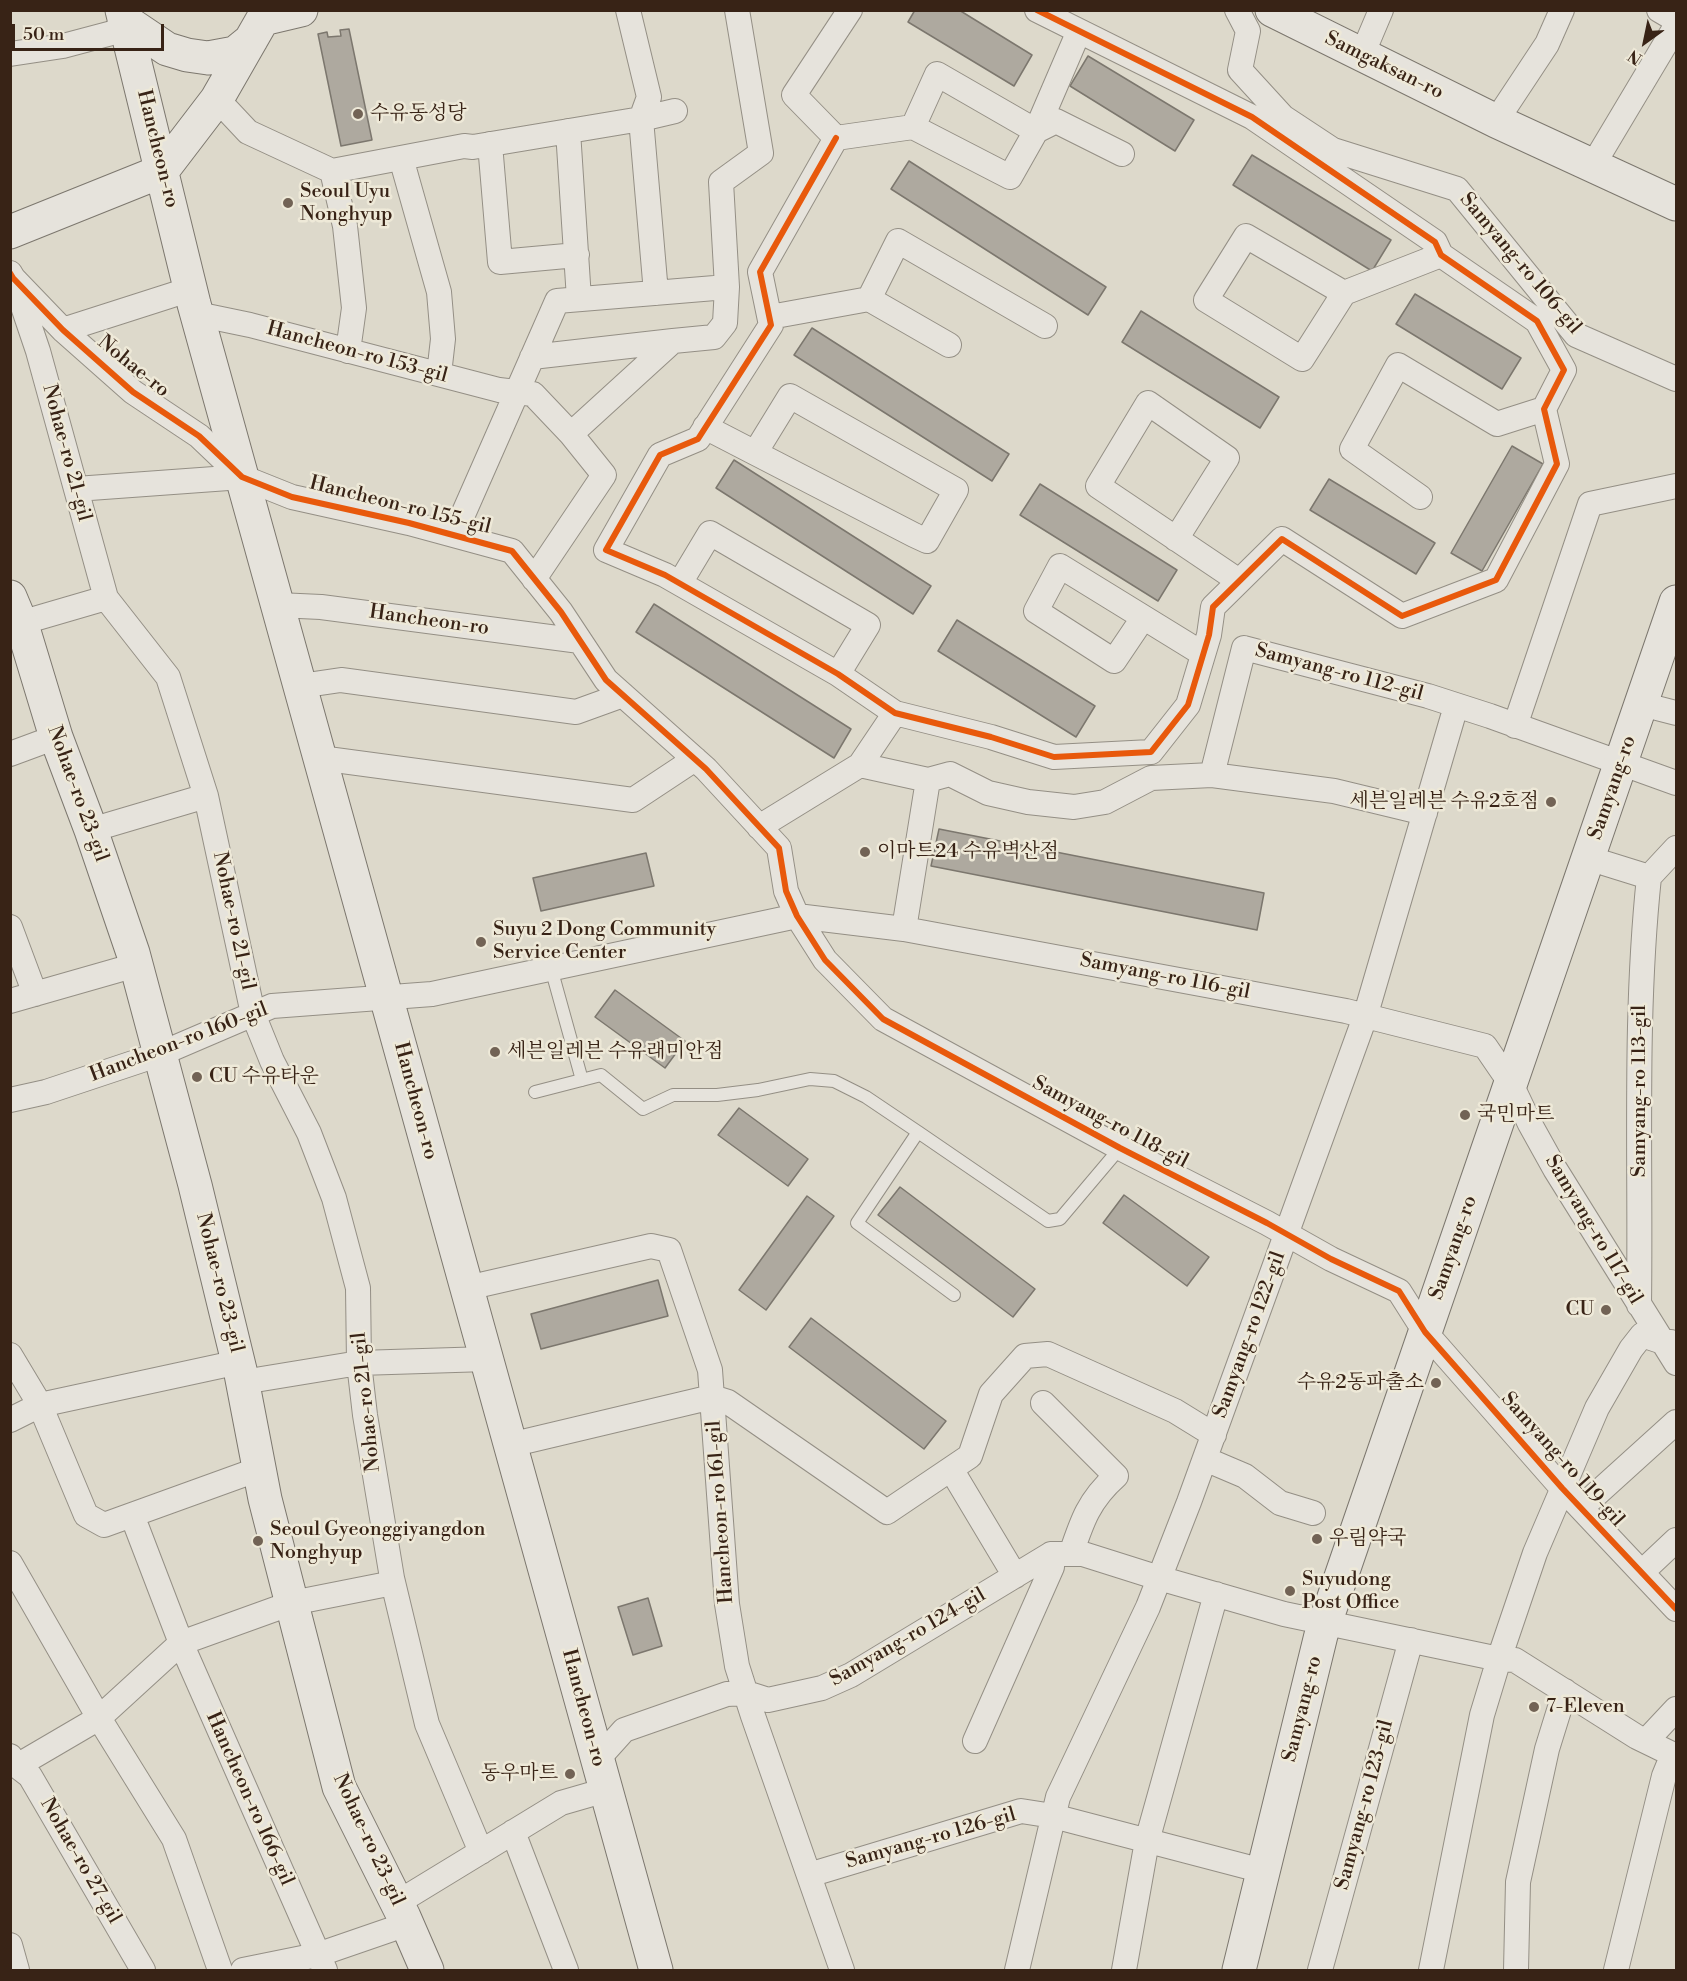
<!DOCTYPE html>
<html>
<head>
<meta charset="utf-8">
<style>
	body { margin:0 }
	#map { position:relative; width:1687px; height:1981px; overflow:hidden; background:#ddd9cb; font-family:"Libre Bodoni",serif }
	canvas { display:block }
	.frame { position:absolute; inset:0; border:12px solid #382316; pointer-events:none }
	.north { position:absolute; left:1615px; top:12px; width:60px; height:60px; -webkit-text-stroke:4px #eee9d8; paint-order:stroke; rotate:213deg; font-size:16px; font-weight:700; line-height:24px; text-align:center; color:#382316 }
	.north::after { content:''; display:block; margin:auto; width:21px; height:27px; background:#382316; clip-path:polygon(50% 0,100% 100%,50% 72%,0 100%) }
	.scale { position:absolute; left:12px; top:24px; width:152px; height:27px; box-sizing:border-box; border:3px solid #382316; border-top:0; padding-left:8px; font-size:18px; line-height:21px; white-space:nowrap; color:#382316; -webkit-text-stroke:4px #eee9d8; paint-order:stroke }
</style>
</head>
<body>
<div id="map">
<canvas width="1687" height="1981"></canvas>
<div class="frame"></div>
<div class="north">N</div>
<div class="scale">50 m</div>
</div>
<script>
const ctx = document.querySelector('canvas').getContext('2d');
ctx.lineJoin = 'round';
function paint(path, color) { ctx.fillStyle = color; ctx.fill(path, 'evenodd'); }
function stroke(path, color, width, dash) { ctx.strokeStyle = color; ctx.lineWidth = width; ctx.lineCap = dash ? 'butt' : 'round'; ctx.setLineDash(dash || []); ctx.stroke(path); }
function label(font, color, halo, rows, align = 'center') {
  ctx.font = font + ' "Libre Bodoni","Noto Serif KR",serif'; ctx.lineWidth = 5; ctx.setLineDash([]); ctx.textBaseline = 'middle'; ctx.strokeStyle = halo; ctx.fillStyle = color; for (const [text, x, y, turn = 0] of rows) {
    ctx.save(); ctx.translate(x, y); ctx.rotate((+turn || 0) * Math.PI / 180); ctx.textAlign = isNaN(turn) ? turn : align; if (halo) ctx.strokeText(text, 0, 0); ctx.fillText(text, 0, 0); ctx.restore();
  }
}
const building = new Path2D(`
	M 915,10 L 959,10 L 1032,55 L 1014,86 L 908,22 Z
	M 349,29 L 372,140 L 341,146 L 318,34 L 327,32 L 328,37 L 341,36 L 340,30 Z
	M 1088,56 L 1194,120 L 1175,151 L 1070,86 Z
	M 1252,155 L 1391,240 L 1372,271 L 1233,185 Z
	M 909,161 L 1106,287 L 1088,315 L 891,189 Z
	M 1415,294 L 1521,358 L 1502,389 L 1396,324 Z
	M 1141,311 L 1279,397 L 1260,428 L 1122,342 Z
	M 812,328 L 1009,454 L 992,481 L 794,355 Z
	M 1512,446 L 1543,464 L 1482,571 L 1451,553 Z
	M 734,460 L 931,586 L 913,614 L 716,488 Z
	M 1329,479 L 1435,543 L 1416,574 L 1310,510 Z
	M 1040,484 L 1177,570 L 1158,601 L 1020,515 Z
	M 654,604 L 851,729 L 834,758 L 636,632 Z
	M 957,620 L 1095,706 L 1076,737 L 938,651 Z
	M 939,829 L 1264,893 L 1257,930 L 931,866 Z
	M 646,853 L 654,886 L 541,911 L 533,878 Z
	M 615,990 L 685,1041 L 665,1068 L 595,1017 Z
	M 739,1108 L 808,1159 L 788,1186 L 718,1135 Z
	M 900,1187 L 1035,1289 L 1013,1317 L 878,1215 Z
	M 1124,1195 L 1209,1257 L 1187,1286 L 1103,1223 Z
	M 807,1196 L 834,1216 L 766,1310 L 739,1290 Z
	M 658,1280 L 668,1316 L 541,1349 L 531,1314 Z
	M 811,1318 L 946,1421 L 924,1449 L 789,1347 Z
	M 648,1598 L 662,1646 L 633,1655 L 618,1607 Z`);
const lane = new Path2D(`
	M 551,968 L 582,1080
	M 535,1092 L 601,1075 L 643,1109 L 673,1095 L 717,1095 L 758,1090 L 810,1079 L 834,1081 L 866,1097 L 918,1132
	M 954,1295 L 857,1223 L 918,1132 L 1048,1221 L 1060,1219 L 1120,1148`);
const street = new Path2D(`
	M 628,10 L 649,97 L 641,119 L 656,293
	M 1237,10 L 1248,31 L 1240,70 L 1283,117 L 1333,150 L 1457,189 L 1576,335 L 1676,379
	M 1659,10 L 1676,20
	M 10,54 L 63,46 L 127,29
	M 1362,55 L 1381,10
	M 217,99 L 248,132 L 332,171 L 464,146 L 473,147 L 641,119 L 675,111
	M 1496,121 L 1547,44 L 1562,10
	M 568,131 L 579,299
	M 1036,131 L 1079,31
	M 1036,131 L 1056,121 L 1122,154
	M 836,138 L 760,272 L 771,325 L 698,439 L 660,455 L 606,550 L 665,575 L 838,674 L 895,713 L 991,737 L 1054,757 L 1151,752 L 1188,705 L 1209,635 L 1213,607 L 1282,539 L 1402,616 L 1496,580 L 1557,464 L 1544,409 L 1564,370 L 1537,321 L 1441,255 L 1435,242 L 1252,117 L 1037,10
	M 836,138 L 913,127 L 1010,177 L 1036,131 L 937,74 L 913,127
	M 836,138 L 794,95 L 850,10
	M 490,144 L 500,262 L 577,255
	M 401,158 L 439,292 L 443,339 L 439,374
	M 1593,165 L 1676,26
	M 332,171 L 345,226 L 354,308 L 348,351
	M 10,273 L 13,278 L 63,330 L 133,392 L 199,436 L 242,477 L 292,497 L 409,523 L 512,551 L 561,612 L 606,680 L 706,769 L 779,848 L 786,891 L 797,916 L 825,960 L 883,1019 L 1120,1148 L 1267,1223 L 1331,1259 L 1399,1291 L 1425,1332 L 1562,1488 L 1676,1609
	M 16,286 L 38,351 L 106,598 L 168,677 L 206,796 L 253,1014 L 272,1061 L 309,1133 L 334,1198 L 358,1288 L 359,1363 L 365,1415 L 392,1578 L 427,1724 L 481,1852
	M 1344,293 L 1246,236 L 1206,300 L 1302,359 L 1344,293 L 1441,255
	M 869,299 L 898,241 L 1045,326
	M 197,314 L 250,325 L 499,390 L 533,394 L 571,434 L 604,475 L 534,579
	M 770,317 L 869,299 L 949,345
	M 63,330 L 191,289
	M 532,357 L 673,341
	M 705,427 L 914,535 L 927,541 L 956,490 L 790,396 L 755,453
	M 571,434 L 673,341 L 714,337 L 725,323 L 727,287 L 721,182 L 761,153 L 737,10
	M 76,489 L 242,477
	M 1420,497 L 1352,449 L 1398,365 L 1497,424 L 1544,409
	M 454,535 L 557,301 L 727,287
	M 1176,539 L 1227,458 L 1148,403 L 1098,486 L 1239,581
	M 680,583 L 710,533 L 868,625 L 838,674
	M 278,605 L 321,607 L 580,641
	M 1143,618 L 1114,661 L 1036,611 L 1060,566 L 1203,654
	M 10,626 L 106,598
	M 300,686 L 341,680 L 576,712 L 623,695
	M 1641,704 L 1676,713
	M 1515,726 L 1590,504 L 1676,486
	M 10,754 L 56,737
	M 320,758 L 633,800 L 695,759
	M 860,765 L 895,713
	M 1212,775 L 1244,648 L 1428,696 L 1490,716 L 1676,783
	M 759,827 L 860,765 L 928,780
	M 91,830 L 206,796
	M 1588,858 L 1649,877 C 1634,1019 1641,1162 1639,1305
	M 1649,877 L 1676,848
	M 10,927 L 35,994
	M 904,929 L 928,780 L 950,774 L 988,793 L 1028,802 L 1074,807 L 1105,802 L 1151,778 L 1212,775 L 1334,791 L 1425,813
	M 10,1001 L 136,965
	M 10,1100 L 46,1092 L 160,1054 L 272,1006 L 432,994 L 797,916 L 904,929 L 1346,1011 L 1485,1046 L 1511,1084 L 1530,1124 L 1555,1169 L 1676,1363
	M 467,1288 L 651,1246 L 669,1250 L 710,1370 L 727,1604 L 737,1666 L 753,1716 L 842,1970
	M 10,1355 L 40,1405 L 86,1515 L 104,1525 L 259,1469
	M 243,1382 L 359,1363 L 487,1359
	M 1043,1403 L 1116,1476 C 1089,1500 1082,1521 1071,1554
	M 10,1420 L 40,1405 L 239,1362
	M 510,1445 L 712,1397 L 728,1402 L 887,1512 L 970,1456 L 991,1394 L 1025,1356 L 1048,1354 L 1175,1411 L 1214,1435
	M 1205,1459 L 1245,1476 L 1280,1503 L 1313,1513
	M 951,1469 L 1015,1576
	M 1581,1508 L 1676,1422
	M 132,1515 L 181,1643 L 325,1970
	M 10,1563 L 99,1718 L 174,1839 L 220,1970
	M 1642,1572 L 1676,1540
	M 975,1741 L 1052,1567 L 1051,1554
	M 1646,1741 L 1676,1709
	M 10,1756 L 17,1766 L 30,1776 L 143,1970
	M 597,1760 L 624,1730 L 727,1694 L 746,1693 L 768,1700 L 822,1688 L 851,1675 L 1051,1554 L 1083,1554 L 1159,1578 L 1284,1614 L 1499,1659 L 1515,1660 L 1637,1737 L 1676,1756
	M 17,1766 L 99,1718 L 181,1643 L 292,1603 L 393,1583
	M 513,1832 L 566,1970
	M 809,1875 L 1021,1811 L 1053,1816 L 1263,1871
	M 397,1903 L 561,1803 L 606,1790
	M 10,1945 L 17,1970
	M 243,1970 L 317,1955 L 407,1924
	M 1017,1970 L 1058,1797 L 1148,1607 L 1189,1502 L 1365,1017 L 1456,706
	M 1124,1970 L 1147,1841 L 1216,1594
	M 1320,1970 L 1411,1640
	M 1431,1970 L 1482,1715 L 1499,1659 L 1535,1553 L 1597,1408 L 1631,1349 L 1642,1335 L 1663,1342 L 1671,1342
	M 1516,1970 L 1518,1882 L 1547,1749 L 1565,1691
	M 1616,1970 L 1664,1776 L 1673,1754`);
const secondary = new Path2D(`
	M 122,10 L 194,304 L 656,1970
	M 1272,10 L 1496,121 L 1676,204
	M 263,19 L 301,10
	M 124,20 L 167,49 L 187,55 L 208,58 L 235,53 L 251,40
	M 10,232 L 162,171 L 217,99 L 268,10
	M 10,597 L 23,628 L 56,737 L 91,830 L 133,953 L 195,1185 L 241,1374 L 265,1499 L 339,1787 L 404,1917 L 427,1970
	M 1239,1970 L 1321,1635 L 1676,602`);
const cycleway = new Path2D(`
	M 836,138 L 760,272 L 771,325 L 698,439 L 660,455 L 606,550 L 665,575 L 838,674 L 895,713 L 991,737 L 1054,757 L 1151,752 L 1188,705 L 1209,635 L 1213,607 L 1282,539 L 1402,616 L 1496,580 L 1557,464 L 1544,409 L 1564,370 L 1537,321 L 1441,255 L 1435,242 L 1252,117 L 1037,10
	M 10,273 L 13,278 L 63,330 L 133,392 L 199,436 L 242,477 L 292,497 L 409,523 L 512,551 L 561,612 L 606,680 L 706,769 L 779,848 L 786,891 L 797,916 L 825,960 L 883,1019 L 1120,1148 L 1267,1223 L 1331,1259 L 1399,1291 L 1425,1332 L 1562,1488 L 1676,1609`);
const markers = [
	[358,114,6,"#726355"],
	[288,203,6,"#726355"],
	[1551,802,6,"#726355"],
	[865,852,6,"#726355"],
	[481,942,6,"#726355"],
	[495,1052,6,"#726355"],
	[197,1077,6,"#726355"],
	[1465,1115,6,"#726355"],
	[1606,1310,6,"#726355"],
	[1436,1383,6,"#726355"],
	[1317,1539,6,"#726355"],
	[258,1541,6,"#726355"],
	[1290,1591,6,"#726355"],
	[1534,1707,6,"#726355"],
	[570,1774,6,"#726355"]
];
const streetNames = [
	["Samgaksan-ro",1384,66,26],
	["Hancheon-ro",157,149,76],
	["Samyang-ro 106-gil",1520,264,50],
	["Hancheon-ro 153-gil",357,353,15],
	["Nohae-ro",133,367,39],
	["Nohae-ro 21-gil",66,453,75],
	["Hancheon-ro 155-gil",400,506,14],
	["Hancheon-ro",429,621,8],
	["Samyang-ro 112-gil",1339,673,15],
	["Samyang-ro",1613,788,-71],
	["Nohae-ro 23-gil",77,794,70],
	["Nohae-ro 21-gil",233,921,78],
	["Samyang-ro 116-gil",1165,977,11],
	["Hancheon-ro 160-gil",179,1043,-21],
	["Samyang-ro 113-gil",1640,1091,-90],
	["Hancheon-ro",415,1101,75],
	["Samyang-ro 118-gil",1110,1123,28],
	["Samyang-ro 117-gil",1593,1230,59],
	["Samyang-ro",1454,1248,-71],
	["Nohae-ro 23-gil",219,1283,76],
	["Samyang-ro 122-gil",1250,1335,-70],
	["Nohae-ro 21-gil",367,1402,-96],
	["Samyang-ro 119-gil",1562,1460,48],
	["Hancheon-ro 161-gil",721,1512,-94],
	["Samyang-ro 124-gil",908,1638,-30],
	["Hancheon-ro",583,1708,75],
	["Samyang-ro",1303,1709,-76],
	["Hancheon-ro 166-gil",249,1799,66],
	["Samyang-ro 123-gil",1365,1805,-75],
	["Samyang-ro 126-gil",931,1839,-16],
	["Nohae-ro 23-gil",368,1840,65],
	["Nohae-ro 27-gil",80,1861,60]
];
const poiNames = [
	["수유동성당",370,114],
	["Seoul Uyu",300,192],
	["Nonghyup",300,215],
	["세븐일레븐 수유2호점",1539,802,"right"],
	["이마트24 수유벽산점",877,852],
	["Suyu 2 Dong Community",493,930],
	["Service Center",493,953],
	["세븐일레븐 수유래미안점",507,1052],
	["CU 수유타운",209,1077],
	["국민마트",1477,1115],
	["CU",1594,1310,"right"],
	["수유2동파출소",1424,1383,"right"],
	["Seoul Gyeonggiyangdon",270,1530],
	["Nonghyup",270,1553],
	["우림약국",1329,1539],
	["Suyudong",1302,1580],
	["Post Office",1302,1603],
	["7-Eleven",1546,1707],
	["동우마트",558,1774,"right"]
];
paint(building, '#aea99f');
stroke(building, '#7c776e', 1.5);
stroke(lane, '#948f85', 14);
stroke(street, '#948f85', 26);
stroke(secondary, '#7c776e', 35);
stroke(lane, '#e6e3dc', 12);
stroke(street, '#e6e3dc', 24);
stroke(secondary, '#e6e3dc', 33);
stroke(cycleway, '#e8590c', 6);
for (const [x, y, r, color] of markers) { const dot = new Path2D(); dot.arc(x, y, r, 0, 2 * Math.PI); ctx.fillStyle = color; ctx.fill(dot); stroke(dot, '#eee9d8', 2); }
label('20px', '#382316', '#eee9d8', streetNames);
label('20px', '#382316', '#eee9d8', poiNames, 'left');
</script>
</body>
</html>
